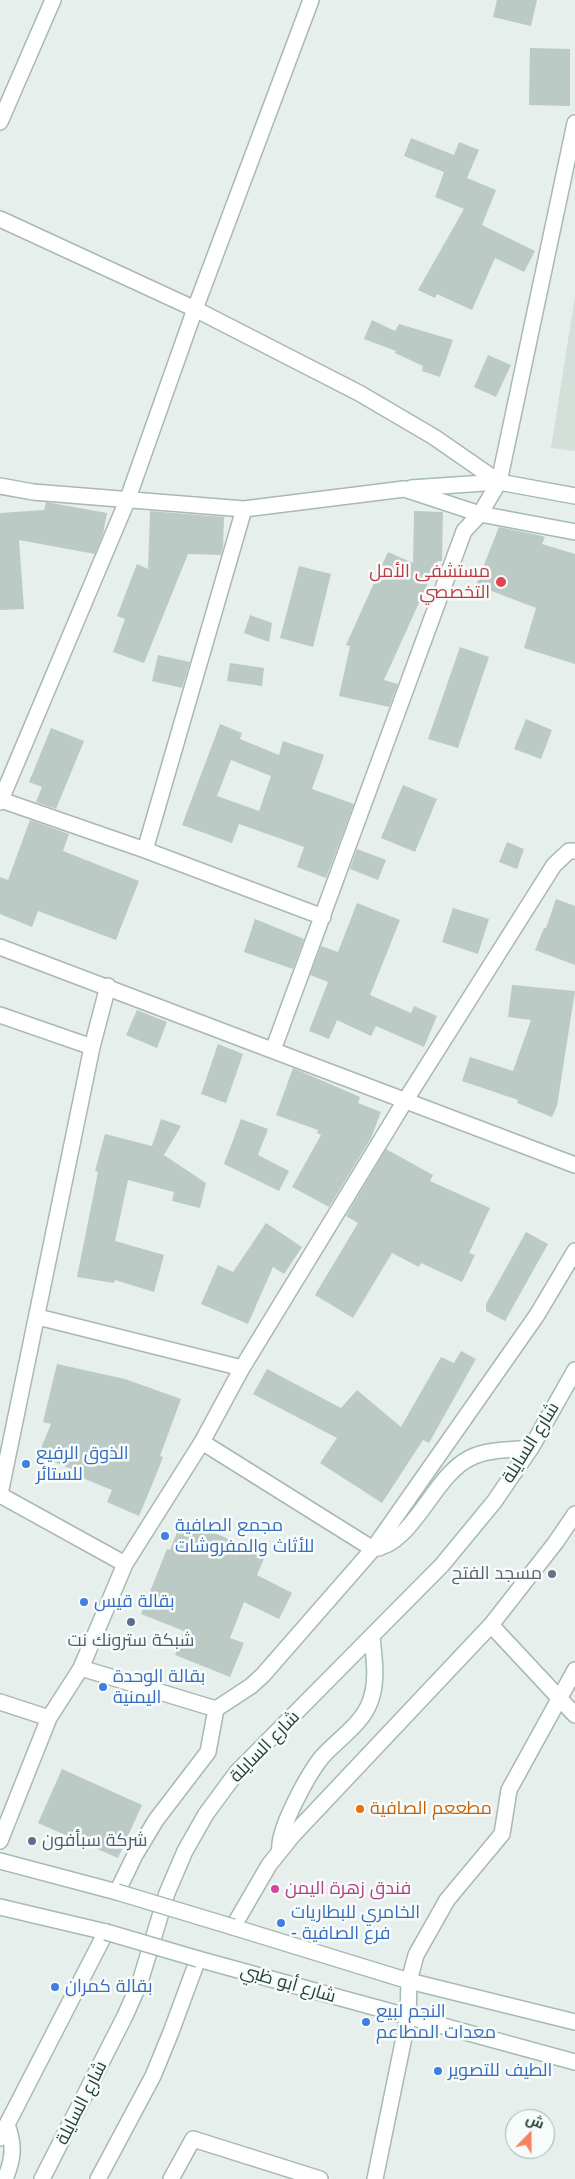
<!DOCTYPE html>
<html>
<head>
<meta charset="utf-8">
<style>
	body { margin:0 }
	#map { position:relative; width:575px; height:2179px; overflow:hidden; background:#e6efeb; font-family:Arial,Cairo,sans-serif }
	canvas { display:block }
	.north { position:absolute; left:505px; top:2109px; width:50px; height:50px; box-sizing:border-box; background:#f7fbf9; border:1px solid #a3b1ad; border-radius:50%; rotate:22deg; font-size:14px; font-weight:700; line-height:20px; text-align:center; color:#24423a }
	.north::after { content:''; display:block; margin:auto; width:18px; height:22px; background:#f4845f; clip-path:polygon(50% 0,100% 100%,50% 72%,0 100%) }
</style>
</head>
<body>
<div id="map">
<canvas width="575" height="2179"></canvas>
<div class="north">ش</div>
</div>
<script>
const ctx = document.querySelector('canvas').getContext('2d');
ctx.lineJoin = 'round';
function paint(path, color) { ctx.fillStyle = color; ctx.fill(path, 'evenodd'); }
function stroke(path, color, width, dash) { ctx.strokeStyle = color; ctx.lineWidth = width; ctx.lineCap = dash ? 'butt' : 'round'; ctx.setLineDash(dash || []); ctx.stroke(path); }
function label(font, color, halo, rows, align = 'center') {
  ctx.font = font + ' Arial,Cairo,sans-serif'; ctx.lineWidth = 5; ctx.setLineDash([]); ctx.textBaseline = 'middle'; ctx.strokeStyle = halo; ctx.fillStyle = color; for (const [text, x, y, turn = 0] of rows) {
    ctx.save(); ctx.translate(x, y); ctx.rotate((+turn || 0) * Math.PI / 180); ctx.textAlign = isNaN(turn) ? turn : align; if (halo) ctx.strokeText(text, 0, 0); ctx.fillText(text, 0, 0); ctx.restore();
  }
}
const built = new Path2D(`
	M 575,296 L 575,451 L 551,448 Z`);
const building = new Path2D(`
	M 497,0 L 537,0 L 531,26 L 493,17 Z
	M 530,48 L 570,49 L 570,106 L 529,105 Z
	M 411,138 L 454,155 L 459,142 L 479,150 L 467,178 L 496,190 L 482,225 L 535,251 L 524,272 L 495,258 L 472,310 L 437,294 L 435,298 L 418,290 L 464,209 L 435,197 L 444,172 L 404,156 Z
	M 372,320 L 395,331 L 399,324 L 453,340 L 440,377 L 422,371 L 423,366 L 395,353 L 396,351 L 364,339 Z
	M 488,355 L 511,365 L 496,397 L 474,387 Z
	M 46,502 L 107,513 L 103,534 L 95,554 L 19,540 L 24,609 L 0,610 L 0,513 L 44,510 Z
	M 150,511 L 224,517 L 223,547 L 221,555 L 188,554 L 144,663 L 113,652 L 125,619 L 117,616 L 137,564 L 148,569 Z
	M 414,511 L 443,512 L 442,561 L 438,561 L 384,680 L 398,684 L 389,707 L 339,696 L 350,646 L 346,645 L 388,552 L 413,563 Z
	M 499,527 L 538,535 L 545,537 L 542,544 L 575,554 L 575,664 L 524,648 L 536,608 L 476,585 Z
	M 299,566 L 331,574 L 313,647 L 280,638 Z
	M 250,615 L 272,623 L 269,642 L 244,633 Z
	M 460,647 L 489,657 L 458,748 L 428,739 Z
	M 158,655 L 190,662 L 182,688 L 152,681 Z
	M 230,663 L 264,668 L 262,686 L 227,681 Z
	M 526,719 L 552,730 L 541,759 L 514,749 Z
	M 220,724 L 242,733 L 240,739 L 279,755 L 283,741 L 324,755 L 312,789 L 354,804 L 326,878 L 297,867 L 304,847 L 239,824 L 232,843 L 182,825 ZM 231,760 L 271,776 L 259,811 L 217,796 Z
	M 51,728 L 84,741 L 56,809 L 36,802 L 42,787 L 29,782 Z
	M 403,785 L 437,799 L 415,852 L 381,838 Z
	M 30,820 L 69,834 L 63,851 L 139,881 L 116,940 L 38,911 L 32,927 L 0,914 L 0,877 L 8,880 Z
	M 507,842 L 524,849 L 517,869 L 499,862 Z
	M 357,849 L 386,860 L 378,880 L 350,869 Z
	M 556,899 L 575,906 L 575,965 L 535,950 L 544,928 L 546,928 Z
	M 357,903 L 400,920 L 370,995 L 411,1013 L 414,1006 L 437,1016 L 424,1047 L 376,1026 L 371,1036 L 337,1020 L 329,1039 L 309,1031 L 328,982 L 310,975 L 321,946 L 338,952 Z
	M 453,908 L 489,919 L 478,954 L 442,942 Z
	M 255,919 L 304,939 L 293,969 L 244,952 Z
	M 512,985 L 575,991 L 557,1106 L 552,1117 L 517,1103 L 518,1100 L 462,1081 L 470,1057 L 513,1071 L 531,1020 L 508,1017 Z
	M 137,1010 L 167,1022 L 157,1048 L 126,1035 Z
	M 218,1044 L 243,1054 L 226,1103 L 201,1094 Z
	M 293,1068 L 360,1097 L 358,1103 L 381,1112 L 371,1138 L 329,1207 L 292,1187 L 321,1135 L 317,1133 L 318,1130 L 276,1115 Z
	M 161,1119 L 181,1126 L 164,1155 L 206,1183 L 200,1208 L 172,1201 L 174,1192 L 128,1180 L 115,1241 L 164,1255 L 154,1292 L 115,1280 L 114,1283 L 77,1277 L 98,1172 L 95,1171 L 105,1134 L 152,1146 Z
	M 241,1119 L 268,1129 L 258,1155 L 289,1171 L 279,1191 L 224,1164 Z
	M 386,1149 L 433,1175 L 430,1181 L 490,1208 L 469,1253 L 475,1255 L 462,1282 L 421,1263 L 419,1267 L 392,1253 L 353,1318 L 315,1295 L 358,1223 L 346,1216 Z
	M 266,1223 L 302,1247 L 284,1274 L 273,1267 L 248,1324 L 201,1304 L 218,1265 L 233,1272 Z
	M 526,1232 L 548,1244 L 505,1321 L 486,1311 L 486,1304 Z
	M 461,1351 L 476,1359 L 429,1443 L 423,1440 L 382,1503 L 320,1463 L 337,1438 L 253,1394 L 267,1369 L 341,1408 L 357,1390 L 401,1427 L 441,1357 L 454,1363 Z
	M 57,1364 L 125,1379 L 181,1399 L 160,1456 L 163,1457 L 154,1480 L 139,1516 L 107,1502 L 112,1490 L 80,1477 L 81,1473 L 38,1455 L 51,1424 L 43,1422 Z
	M 182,1520 L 266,1554 L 257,1575 L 292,1593 L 279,1619 L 244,1602 L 230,1638 L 244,1643 L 230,1677 L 175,1655 L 184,1631 L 141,1614 L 167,1549 L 170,1550 Z
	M 62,1769 L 142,1805 L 118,1858 L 38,1823 Z`);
const street = new Path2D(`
	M 0,122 L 53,0
	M 0,219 L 195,309 L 359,393 L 434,437 L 499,482
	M 0,486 L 33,492 L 244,509 L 404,489
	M 1,800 L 145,850 L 323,917
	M 0,802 L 127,501 L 195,309 L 311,0
	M 145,850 L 244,509
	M 0,947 L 575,1165
	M 0,1015 L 92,1047
	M 273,1050 L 464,531 L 480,514 L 499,482 L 575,123
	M 38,1317 L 242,1368
	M 202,1442 L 373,1549
	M 0,1494 L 92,1047 L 108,986
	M 0,1495 L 125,1564
	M 491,1625 L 575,1715
	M 81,1668 L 216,1709
	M 0,1702 L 49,1718
	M 0,1841 L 49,1718 L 81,1668 L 125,1564 L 202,1442 L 242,1368 L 405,1101 L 554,865 L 569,851 L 575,851
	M 117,1892 L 135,1855 L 156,1820 L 208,1752 L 216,1709 L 251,1686 L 263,1675 L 373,1549 L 537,1315 L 575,1251
	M 233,1927 L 269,1865 L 293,1835 L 491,1625 L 556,1542 L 575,1514
	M 409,1981 L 416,1955 L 447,1900 L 502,1834 L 509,1790 L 575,1670
	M 0,2138 L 106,1932
	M 98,2179 L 153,2076 L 171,2032 L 198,1959
	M 171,2179 L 193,2139 L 320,2179
	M 375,2179 L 408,2018`);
const secondary = new Path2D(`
	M 411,488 L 499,482 L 575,496
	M 404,489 L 480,514 L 575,532
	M 373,1549 C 413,1545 434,1475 470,1458 C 487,1449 512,1450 531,1448
	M 280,1850 C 277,1830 309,1773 322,1757 C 338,1739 362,1724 370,1702 C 378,1681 374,1658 372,1637
	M 0,1861 L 117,1892
	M 0,1907 L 106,1932
	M 233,1927 L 409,1981 L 575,2022
	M 198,1959 L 575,2062
	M 408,2018 L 409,1981
	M 5,2179 C 13,2160 15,2145 7,2125
	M 42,2179 L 125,2016 L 140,1982 L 167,1893 L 185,1851 L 206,1814 L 237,1772 L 442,1565 L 494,1502 L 531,1448 L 575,1370`);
const secondaryBridge = new Path2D(`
	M 117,1892 L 233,1927
	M 106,1932 L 198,1959`);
const markers = [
	[501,582,6,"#e0444e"],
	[26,1464,5,"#3f7fe0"],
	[165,1536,5,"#3f7fe0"],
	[552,1574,5,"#6b7280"],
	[84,1602,5,"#3f7fe0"],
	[131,1622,5,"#5c6f8a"],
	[103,1687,5,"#3f7fe0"],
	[360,1809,5,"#e8710a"],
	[32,1841,5,"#5c6f8a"],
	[275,1889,5,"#d1479c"],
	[281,1923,5,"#3f7fe0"],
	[55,1987,5,"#3f7fe0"],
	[366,2022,5,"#3f7fe0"],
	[438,2071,5,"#3f7fe0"]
];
const healthNames = [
	["مستشفى الأمل",490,572],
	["التخصصي",490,593]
];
const streetNames = [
	["شارع السايلة",531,1443,-58],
	["شارع السايلة",265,1747,-46],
	["شارع أبو ظبي",288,1984,16],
	["شارع السايلة",82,2103,-63]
];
const shopNames = [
	["الذوق الرفيع",36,1454],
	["للستائر",36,1475],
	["مجمع الصافية",175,1526],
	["للأثاث والمفروشات",175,1547],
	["بقالة قيس",94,1602],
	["بقالة الوحدة",113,1677],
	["اليمنية",113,1698],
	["الخامري للبطاريات",291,1913],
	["- فرع الصافية",291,1934],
	["بقالة كمران",65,1987],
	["النجم لبيع",376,2012],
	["معدات المطاعم",376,2033],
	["الطيف للتصوير",448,2071]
];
const worshipNames = [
	["مسجد الفتح",542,1574]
];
const serviceNames = [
	["شبكة سترونك نت",131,1641],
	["شركة سبأفون",42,1841,"left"]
];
const foodNames = [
	["مطععم الصافية",370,1809]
];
const hotelNames = [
	["فندق زهرة اليمن",285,1889]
];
paint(built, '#d4dfda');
paint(building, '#bbcac4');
stroke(street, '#a8b8b2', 18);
stroke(secondary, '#a4bbb3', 18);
stroke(street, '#fff', 15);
stroke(secondary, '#fff', 15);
stroke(secondaryBridge, '#a4bbb3', 18, []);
stroke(secondaryBridge, '#fff', 15);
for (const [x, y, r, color] of markers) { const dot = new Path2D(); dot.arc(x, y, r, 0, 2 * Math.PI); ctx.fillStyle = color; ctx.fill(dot); stroke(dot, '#f7fbf9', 2); }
label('18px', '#be3a42', '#f7fbf9', healthNames, 'right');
label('18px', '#24423a', '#f7fbf9', streetNames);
label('18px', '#366cbe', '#f7fbf9', shopNames, 'left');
label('18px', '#5b616d', '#f7fbf9', worshipNames, 'right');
label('18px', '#4e5e75', '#f7fbf9', serviceNames);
label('18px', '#c56008', '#f7fbf9', foodNames, 'left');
label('18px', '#b23c85', '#f7fbf9', hotelNames, 'left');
</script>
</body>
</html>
